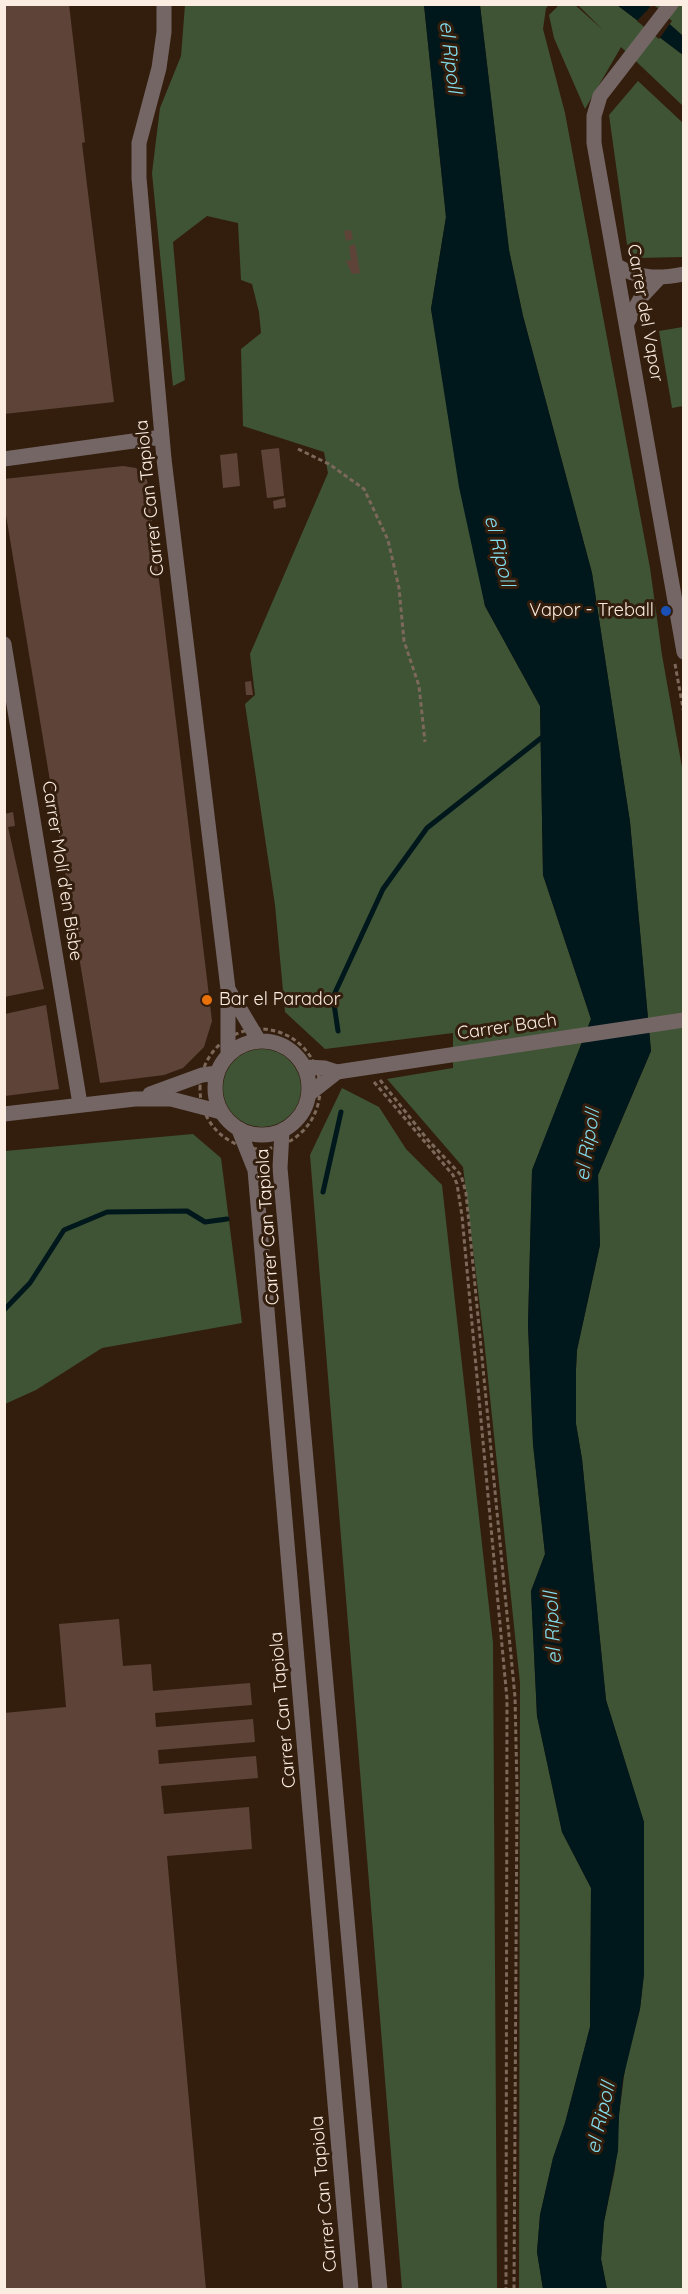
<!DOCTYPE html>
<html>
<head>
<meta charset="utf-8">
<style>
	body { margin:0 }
	#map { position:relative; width:688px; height:2294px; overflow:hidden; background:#331e0d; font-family:Quicksand,sans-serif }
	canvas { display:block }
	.frame { position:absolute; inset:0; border:6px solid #fcede2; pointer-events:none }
</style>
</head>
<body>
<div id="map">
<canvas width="688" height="2294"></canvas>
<div class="frame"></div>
</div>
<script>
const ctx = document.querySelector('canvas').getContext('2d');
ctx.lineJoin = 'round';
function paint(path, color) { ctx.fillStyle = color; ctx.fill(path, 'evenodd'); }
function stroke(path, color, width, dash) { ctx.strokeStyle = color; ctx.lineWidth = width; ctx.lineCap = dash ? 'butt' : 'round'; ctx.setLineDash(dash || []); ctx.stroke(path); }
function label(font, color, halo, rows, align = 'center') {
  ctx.font = font + ' Quicksand,sans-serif'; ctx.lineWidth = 6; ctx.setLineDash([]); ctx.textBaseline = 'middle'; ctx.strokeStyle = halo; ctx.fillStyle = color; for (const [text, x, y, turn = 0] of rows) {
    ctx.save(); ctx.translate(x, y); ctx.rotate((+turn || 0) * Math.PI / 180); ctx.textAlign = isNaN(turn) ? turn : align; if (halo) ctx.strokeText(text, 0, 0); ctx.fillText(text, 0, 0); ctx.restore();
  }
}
const green = new Path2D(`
	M 185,5 L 424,5 L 446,217 L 431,309 L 485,606 L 540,706 L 543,875 L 591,1019 L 532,1171 L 528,1325 L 533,1444 L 545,1554 L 531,1591 L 537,1716 L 562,1832 L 591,1888 L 590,2027 L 565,2123 L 553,2158 L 540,2215 L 537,2252 L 543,2289 L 519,2289 L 520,1683 L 484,1340 L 463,1167 L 387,1079 L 453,1068 L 453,1033 L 325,1049 L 285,1012 L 275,905 L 245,704 L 255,695 L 250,654 L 328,473 L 324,452 L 243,426 L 241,349 L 261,333 L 259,312 L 252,284 L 241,280 L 238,223 L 207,216 L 173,242 L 185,380 L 173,386 L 152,173 L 160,108 L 181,56 Z
	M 480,5 L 549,5 L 546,8 L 543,29 L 565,113 L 650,568 L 662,655 L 683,773 L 683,2289 L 607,2289 L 601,2259 L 604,2222 L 615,2169 L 619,2115 L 626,2061 L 640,2009 L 644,1974 L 644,1823 L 606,1700 L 582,1459 L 576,1424 L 576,1369 L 577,1350 L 600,1245 L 598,1175 L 651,1051 L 630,822 L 592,573 L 523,316 L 509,250 Z
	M 559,5 L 575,5 L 603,30 L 578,5 L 617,5 L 683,55 L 683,106 L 621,47 L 585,109 L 554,38 L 549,15 Z
	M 648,5 L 683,5 L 683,36 Z
	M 638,81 L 683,123 L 683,257 L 636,258 L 627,244 L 609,115 Z
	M 683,327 L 683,406 L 672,408 L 659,331 Z
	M223 1088a39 39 0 1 1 78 0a39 39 0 1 1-78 0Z
	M 342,1088 L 379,1107 L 406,1149 L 442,1185 L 493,1643 L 497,2289 L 402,2289 L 310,1155 Z
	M 193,1134 L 221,1158 L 242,1323 L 102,1348 L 36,1390 L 5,1404 L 5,1151 Z`);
const water = new Path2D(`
	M 424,5 L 480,5 L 509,250 L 523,316 L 592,573 L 630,822 L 651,1051 L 598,1175 L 600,1245 L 577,1350 L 576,1369 L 576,1424 L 582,1459 L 606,1700 L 644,1822 L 644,1974 L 640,2009 L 623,2079 L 619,2115 L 618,2151 L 604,2222 L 601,2259 L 607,2289 L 543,2289 L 537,2252 L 540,2215 L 553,2158 L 565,2123 L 590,2027 L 591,1888 L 562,1832 L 537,1716 L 531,1591 L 545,1554 L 533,1444 L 528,1325 L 532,1170 L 591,1019 L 543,875 L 540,706 L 485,606 L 459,487 L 431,309 L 446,217 Z
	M 617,5 L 648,5 L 683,36 L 683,55 Z`);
const pier = new Path2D(`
	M 653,4 L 672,21 L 659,39 L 637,21 Z`);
const stream = new Path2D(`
	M 338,1031 L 333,997 L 383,889 L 427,828 L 545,735
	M 323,1192 L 341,1112
	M 4,1310 L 30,1283 L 64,1230 L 107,1212 L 187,1211 L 205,1222 L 227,1219`);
const building = new Path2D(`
	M 4,4 L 69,4 L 85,142 L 82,143 L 88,193 L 114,402 L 4,414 Z
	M 351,230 L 353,239 L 346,241 L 344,231 Z
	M 355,244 L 360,273 L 352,274 L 346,261 L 351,260 L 349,246 Z
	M 279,448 L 284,496 L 267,498 L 261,450 Z
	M 237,453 L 240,486 L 223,488 L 220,455 Z
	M 123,466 L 136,468 L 147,480 L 212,1021 L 204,1047 L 183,1068 L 164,1075 L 100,1083 L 4,503 L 4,479 Z
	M 285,498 L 286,507 L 274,509 L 273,501 Z
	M 251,681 L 253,695 L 246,695 L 245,682 Z
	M 13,812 L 15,826 L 8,827 L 44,989 L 4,997 L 4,814 Z
	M 46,1005 L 59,1089 L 5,1096 L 5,1014 Z
	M 119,1619 L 123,1666 L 151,1664 L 153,1691 L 250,1683 L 252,1705 L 155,1713 L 156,1727 L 253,1719 L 255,1742 L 158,1750 L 159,1764 L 256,1756 L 258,1778 L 161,1786 L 164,1814 L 249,1807 L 252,1849 L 167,1856 L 206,2290 L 4,2290 L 4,1713 L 66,1707 L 59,1624 Z`);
const path = new Path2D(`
	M 298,449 L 329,464 L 364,489 L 388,540 L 399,588 L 404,641 L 419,686 L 425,742
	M 675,664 L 684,714
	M200 1089a60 60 0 1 1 120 0a60 60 0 1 1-120 0Z
	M 380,1080 L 428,1140 L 461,1175 L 466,1193 L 515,1697 L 517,1789 L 514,2290
	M 374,1082 L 453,1175 L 457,1184 L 462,1216 L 507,1699 L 506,2290`);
const minor = new Path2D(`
	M 164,4 L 164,32 L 159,68 L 139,143 L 139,178 L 164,459 L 228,989 L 228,1055
	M 671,4 L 600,96 L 594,116 L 594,143 L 684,652
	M 617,266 C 640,279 658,279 684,274
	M 627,323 L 642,296 L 658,279
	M 4,459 L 162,437
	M 4,644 L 80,1104
	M 228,989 L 259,1041
	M215 1088a47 47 0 1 1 94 0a47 47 0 1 1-94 0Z
	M 305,1067 L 325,1068 L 337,1072 L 684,1020
	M 150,1094 L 202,1075 L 217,1073
	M 309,1094 L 337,1072
	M 4,1114 L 135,1099 L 171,1099 L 221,1112
	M 239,1130 L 255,1170 L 351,2290
	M 282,1131 L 280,1168 L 380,2290`);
const markers = [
	[666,611,6,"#1a4fb4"],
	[207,1000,6,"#e8710a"]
];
const streetNames = [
	["Carrer del Vapor",645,313,80],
	["Carrer Can Tapiola",150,498,-96],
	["Carrer Molí d'en Bisbe",62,871,81],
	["Carrer Bach",507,1027,-8],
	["Carrer Can Tapiola",268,1227,-94],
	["Carrer Can Tapiola",283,1710,-95],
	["Carrer Can Tapiola",324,2194,-95]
];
const poiNames = [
	["Vapor - Treball",654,611],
	["Bar el Parador",219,1000,"left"]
];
const waterNames = [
	["el Ripoll",450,57,83],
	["el Ripoll",499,551,76],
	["el Ripoll",588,1145,-81],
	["el Ripoll",553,1628,-93],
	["el Ripoll",601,2118,-77]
];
paint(green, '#3f5435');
paint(water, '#00171c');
paint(pier, '#331e0d');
stroke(stream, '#00171c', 5);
paint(building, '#5e4338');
stroke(path, '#7c695b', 3, [4.5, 3]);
stroke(minor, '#756666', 15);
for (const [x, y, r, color] of markers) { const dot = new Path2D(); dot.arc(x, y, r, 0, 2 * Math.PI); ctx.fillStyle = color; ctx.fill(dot); stroke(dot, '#331e0d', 2); }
label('18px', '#fcede2', '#331e0d', streetNames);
label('18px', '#fcede2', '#331e0d', poiNames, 'right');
label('italic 20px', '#82deef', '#331e0d', waterNames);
</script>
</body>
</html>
